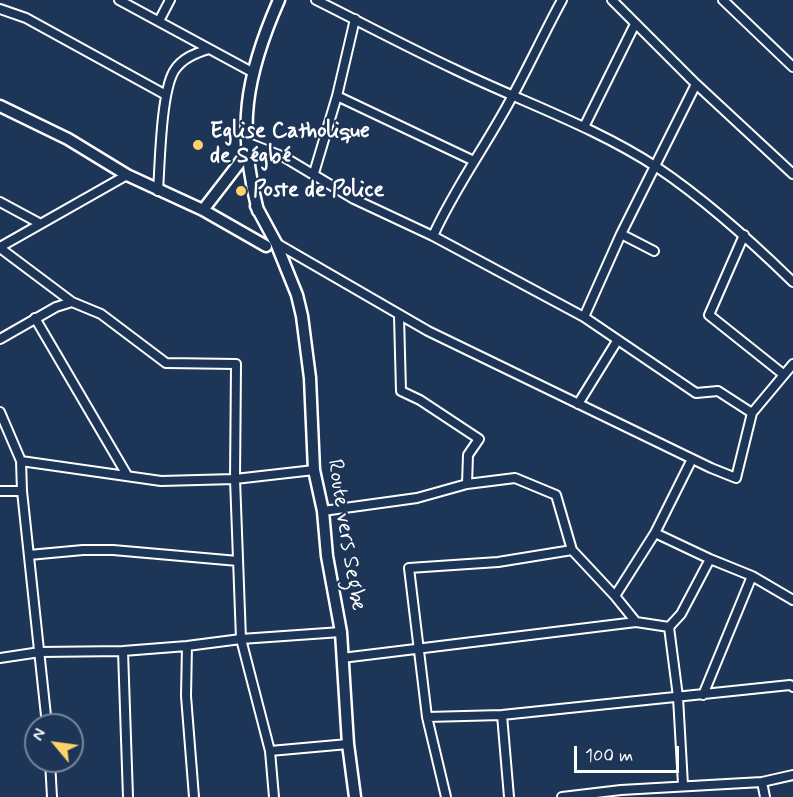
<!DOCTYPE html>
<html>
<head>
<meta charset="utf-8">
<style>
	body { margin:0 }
	#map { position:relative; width:793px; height:797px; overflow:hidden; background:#1d3557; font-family:Mynerve,sans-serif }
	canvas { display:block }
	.north { position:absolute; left:24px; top:713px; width:60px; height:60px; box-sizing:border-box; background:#1d3557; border:2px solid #77869a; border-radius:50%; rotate:299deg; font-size:16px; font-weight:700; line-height:24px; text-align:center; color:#fff }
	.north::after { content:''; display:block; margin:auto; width:21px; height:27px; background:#ffd166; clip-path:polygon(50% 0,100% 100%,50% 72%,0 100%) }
	.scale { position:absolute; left:574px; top:746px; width:105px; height:27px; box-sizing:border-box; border:3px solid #fff; border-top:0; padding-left:8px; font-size:18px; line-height:21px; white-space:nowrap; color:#fff; -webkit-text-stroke:4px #1d3557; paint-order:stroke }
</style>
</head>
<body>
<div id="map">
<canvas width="793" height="797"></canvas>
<div class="north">N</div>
<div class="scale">100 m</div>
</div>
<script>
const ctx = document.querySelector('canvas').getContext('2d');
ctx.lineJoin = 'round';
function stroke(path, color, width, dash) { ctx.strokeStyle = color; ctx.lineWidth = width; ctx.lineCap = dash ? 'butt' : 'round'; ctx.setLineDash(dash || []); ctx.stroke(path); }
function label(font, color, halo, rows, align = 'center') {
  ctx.font = font + ' Mynerve,sans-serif'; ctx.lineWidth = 4.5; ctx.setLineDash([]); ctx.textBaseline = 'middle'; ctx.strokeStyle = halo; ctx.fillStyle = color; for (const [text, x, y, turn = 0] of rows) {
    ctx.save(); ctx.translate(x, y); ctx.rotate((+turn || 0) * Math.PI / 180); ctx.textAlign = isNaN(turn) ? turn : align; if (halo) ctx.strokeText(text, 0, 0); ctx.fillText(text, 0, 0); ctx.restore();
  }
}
const street = new Path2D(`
	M 119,0 L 252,72
	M 316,0 C 362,23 407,47 454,69 C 522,102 594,126 658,168 C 707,201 751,241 793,282
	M 612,0 L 696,84 L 793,174
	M 723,0 L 793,67
	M 0,9 L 26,18 L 166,95
	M 159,21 L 170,0
	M 337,96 L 474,161
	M 584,127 L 635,24
	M 246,142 L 284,157 L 354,199 L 433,236 L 584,317 L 696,393 L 718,391 L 752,413
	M 314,173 L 337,96 L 355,19
	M 158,191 C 160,162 161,93 174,71 C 182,58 196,53 209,49
	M 0,202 L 39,223
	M 621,234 L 654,251
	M 744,235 L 709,315 L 783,374
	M 433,236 C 455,187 488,143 513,95 C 530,64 545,31 562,0
	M 276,243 L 428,331 L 711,468 L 736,478 L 752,413 L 793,364
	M 0,247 L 127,175
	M 0,248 L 72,302 L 101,314 L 166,363 L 236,364 L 235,479 L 241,639 L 270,751 L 274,797
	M 399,316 L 401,391 L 420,400 L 479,439 L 468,455 L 467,484 L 515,478 L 556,495 L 572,550
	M 584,317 L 621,234 L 696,84
	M 35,318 L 127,475
	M 0,339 L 56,307 L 72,302
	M 578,404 L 617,341
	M 0,412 L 21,461 L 22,491 L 47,725
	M 21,461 L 161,481 L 235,479 L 314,470
	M 0,491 L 22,491
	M 323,511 L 417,498 L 467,484
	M 655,533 L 710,559
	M 29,555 L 83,550 L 113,550 L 238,561
	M 615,596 L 655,533 L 692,459
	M 187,646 L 186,696 L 194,797
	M 123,651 L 128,797
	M 0,658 L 40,652 L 123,651 L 187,646 L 241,639 L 341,632
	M 342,658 L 636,622 L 669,627
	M 703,695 L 752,576
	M 502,715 L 509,797
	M 427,717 L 502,715 L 790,685 L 793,687
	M 270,751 L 348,744
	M 50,761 L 52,797
	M 762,782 L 765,797
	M 683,785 L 678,697 L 669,627 L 681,614 L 710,559 L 752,576 L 793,600
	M 446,797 L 427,717 L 409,568 L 498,562 L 572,550 L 615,596 L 636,622
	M 562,797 L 621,790 L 762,782 L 793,775`);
const secondary = new Path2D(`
	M 0,106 L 68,139 L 127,175 L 203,210 L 266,246
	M 256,206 L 276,243 L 297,295 L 302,316 L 310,378 L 314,470 L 323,511 L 327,556 L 341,632 L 348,744 L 355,797
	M 203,210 L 247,153
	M 258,211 C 237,129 245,77 279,0`);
const markers = [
	[198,145,6,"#ffd166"],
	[241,191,6,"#ffd166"]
];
const poiNames = [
	["Eglise Catholique",210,132],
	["de Ségbé",210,157],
	["Poste de Police",253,191]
];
const streetNames = [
	["Route vers Segbe",345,535,81]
];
stroke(street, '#fff', 12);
stroke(secondary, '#fff', 15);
stroke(street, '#1d3557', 8);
stroke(secondary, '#1d3557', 10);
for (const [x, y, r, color] of markers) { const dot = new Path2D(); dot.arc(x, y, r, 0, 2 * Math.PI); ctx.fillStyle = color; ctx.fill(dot); stroke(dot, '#1d3557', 2); }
label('bold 22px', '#fff', '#1d3557', poiNames, 'left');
label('22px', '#fff', '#1d3557', streetNames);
</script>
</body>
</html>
